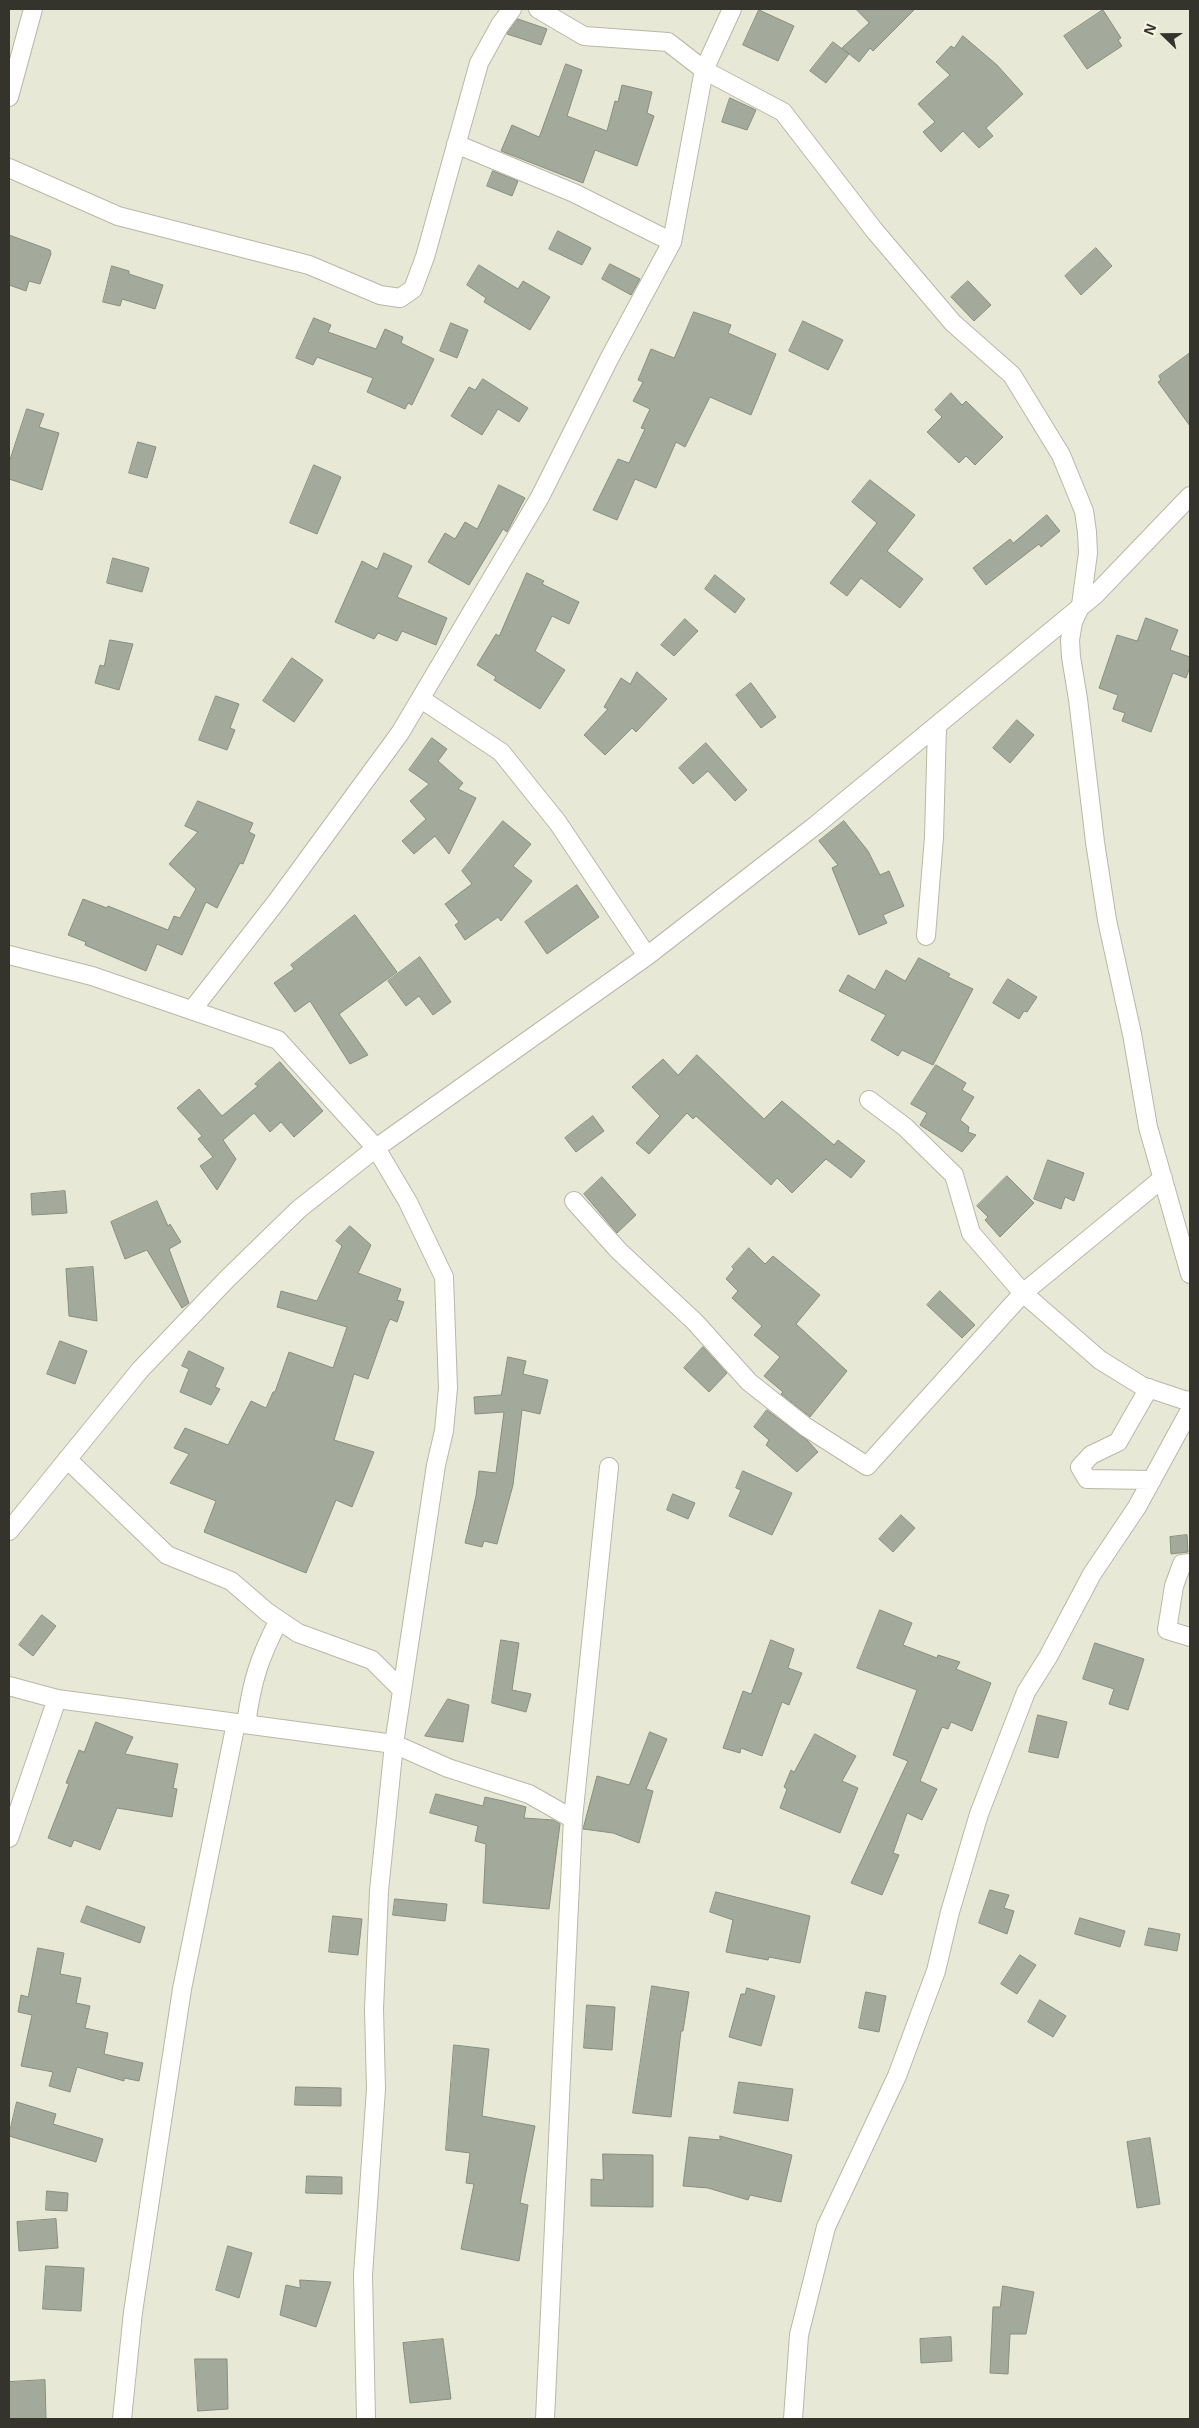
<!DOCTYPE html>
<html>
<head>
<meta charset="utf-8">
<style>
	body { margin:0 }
	#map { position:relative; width:1199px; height:2428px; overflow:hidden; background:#e8e8d6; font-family:"Open Sans",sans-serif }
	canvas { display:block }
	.frame { position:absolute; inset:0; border:10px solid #34332c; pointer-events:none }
	.north { position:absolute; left:1139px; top:10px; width:50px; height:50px; -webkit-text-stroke:4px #f6f5e3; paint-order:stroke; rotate:292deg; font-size:14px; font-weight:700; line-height:20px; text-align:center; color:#34332c }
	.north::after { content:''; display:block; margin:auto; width:18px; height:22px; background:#34332c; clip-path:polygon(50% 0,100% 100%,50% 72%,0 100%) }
</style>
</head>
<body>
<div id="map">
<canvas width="1199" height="2428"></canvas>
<div class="frame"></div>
<div class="north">N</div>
</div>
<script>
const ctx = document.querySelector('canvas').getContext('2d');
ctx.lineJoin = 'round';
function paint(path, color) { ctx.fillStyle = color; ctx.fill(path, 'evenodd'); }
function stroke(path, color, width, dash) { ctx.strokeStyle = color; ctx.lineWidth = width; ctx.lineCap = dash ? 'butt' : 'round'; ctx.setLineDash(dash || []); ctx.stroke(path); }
const building = new Path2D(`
	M 856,9 L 915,9 L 873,51 L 870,48 L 859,62 L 842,48 L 869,23 Z
	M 759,10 L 794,26 L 778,61 L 743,45 Z
	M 1103,10 L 1121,38 L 1118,40 L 1122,46 L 1087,69 L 1064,36 Z
	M 518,19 L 547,29 L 541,45 L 507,34 Z
	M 963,36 L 997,65 L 1023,94 L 986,128 L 993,136 L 979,148 L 963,131 L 941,152 L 923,132 L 935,122 L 918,104 L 950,75 L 936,62 L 951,46 L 954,48 Z
	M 833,42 L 849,54 L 826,83 L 810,71 Z
	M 566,64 L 582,70 L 567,116 L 607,131 L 615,101 L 618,102 L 622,85 L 652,92 L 647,113 L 654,116 L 637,166 L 595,150 L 583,183 L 501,151 L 512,125 L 539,137 Z
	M 730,98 L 756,110 L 747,130 L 722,122 Z
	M 493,171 L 518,181 L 512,196 L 487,186 Z
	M 558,231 L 591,248 L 582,265 L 549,249 Z
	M 9,235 L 50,250 L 51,254 L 40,284 L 29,281 L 26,291 L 9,285 Z
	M 1096,248 L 1112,266 L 1081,295 L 1065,276 Z
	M 610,264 L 640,279 L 631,295 L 602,279 Z
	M 479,265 L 518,289 L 523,281 L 550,297 L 530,330 L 484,302 L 486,298 L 467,285 Z
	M 112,266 L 129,271 L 129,274 L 163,285 L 155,309 L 122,299 L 120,306 L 103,302 Z
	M 968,281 L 991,305 L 974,321 L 951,297 Z
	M 694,312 L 731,325 L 728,333 L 776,354 L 751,415 L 710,397 L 685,447 L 676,442 L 656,488 L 635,479 L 617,520 L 593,510 L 618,459 L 629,463 L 645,429 L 641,428 L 650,409 L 633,401 L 643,382 L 638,380 L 651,349 L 674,358 Z
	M 314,318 L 331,325 L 328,332 L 376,349 L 385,329 L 403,337 L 401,343 L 434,359 L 412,405 L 408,403 L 405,409 L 367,392 L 373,378 L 317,357 L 313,365 L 296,358 Z
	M 803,321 L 843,340 L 828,370 L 789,351 Z
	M 451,323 L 468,330 L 457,358 L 440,351 Z
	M 1190,353 L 1190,426 L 1158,382 L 1161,380 L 1159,376 Z
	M 483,379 L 528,408 L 519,422 L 498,409 L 482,435 L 451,416 L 469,387 L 475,390 Z
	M 951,393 L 962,405 L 966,401 L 1003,437 L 975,465 L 966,456 L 959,463 L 927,432 L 942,417 L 935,410 Z
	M 27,409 L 44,414 L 39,427 L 59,433 L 42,490 L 9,479 L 9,463 Z
	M 138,442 L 156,447 L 147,478 L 129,473 Z
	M 314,465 L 341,477 L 317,534 L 290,523 Z
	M 870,480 L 915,515 L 887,551 L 923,579 L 900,608 L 861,578 L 847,596 L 830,583 L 877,523 L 852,502 Z
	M 499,485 L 525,498 L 507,532 L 503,529 L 469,585 L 428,562 L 445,533 L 455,539 L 465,522 L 477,529 Z
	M 1047,515 L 1060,531 L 1041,547 L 1039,544 L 986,585 L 973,568 L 1010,539 L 1013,543 Z
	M 384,553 L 412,566 L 397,597 L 447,618 L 436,645 L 402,631 L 397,641 L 378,633 L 374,639 L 335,622 L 362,561 L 377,569 Z
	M 113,558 L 149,568 L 142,592 L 107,583 Z
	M 527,573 L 544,581 L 542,584 L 579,602 L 569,624 L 552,616 L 535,651 L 565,670 L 540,709 L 494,680 L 496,677 L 477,665 L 496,634 L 499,636 Z
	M 715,575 L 745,599 L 735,613 L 705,589 Z
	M 1146,618 L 1178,630 L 1170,650 L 1190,657 L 1190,667 L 1186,678 L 1173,673 L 1151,732 L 1122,721 L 1125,713 L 1113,709 L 1118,695 L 1099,688 L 1117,635 L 1137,641 Z
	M 685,619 L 698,631 L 674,656 L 661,645 Z
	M 110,640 L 133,644 L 119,690 L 95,683 L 100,665 L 104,666 Z
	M 292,658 L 323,680 L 294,722 L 263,701 Z
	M 637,672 L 667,699 L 636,732 L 632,728 L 605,755 L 584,735 L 608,709 L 604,707 L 621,678 L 630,684 Z
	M 751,683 L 776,717 L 761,728 L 736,695 Z
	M 216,696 L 239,704 L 230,728 L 235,730 L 227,750 L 199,740 Z
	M 1017,720 L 1034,735 L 1010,763 L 993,748 Z
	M 432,738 L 447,749 L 438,761 L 463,783 L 458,789 L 476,798 L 449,854 L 435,836 L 414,854 L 402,841 L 426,819 L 410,801 L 429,784 L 409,770 Z
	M 706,743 L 747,790 L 735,801 L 708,771 L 693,784 L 679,768 Z
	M 198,801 L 253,823 L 249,832 L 255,835 L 243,864 L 240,863 L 217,908 L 206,902 L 182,955 L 157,944 L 146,971 L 85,945 L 86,942 L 68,935 L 83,899 L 107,908 L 108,906 L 168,930 L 174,916 L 180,918 L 196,889 L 169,864 L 198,832 L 185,826 Z
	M 503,821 L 531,844 L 513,866 L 532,881 L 501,921 L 498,917 L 465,940 L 455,925 L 459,922 L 445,904 L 472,884 L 462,871 Z
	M 844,821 L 868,851 L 880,875 L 889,871 L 904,906 L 883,915 L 887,923 L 859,935 L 832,868 L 838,865 L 819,841 Z
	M 577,885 L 599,917 L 547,954 L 525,922 Z
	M 355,915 L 397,972 L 339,1014 L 368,1055 L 350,1064 L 310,1001 L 295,1012 L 274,983 L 294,969 L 291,965 Z
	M 420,957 L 451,1002 L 433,1015 L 419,996 L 406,1006 L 388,981 Z
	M 919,958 L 950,974 L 948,977 L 973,989 L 933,1065 L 902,1050 L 898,1056 L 871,1040 L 886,1015 L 839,991 L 848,975 L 875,990 L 886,970 L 905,981 Z
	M 1008,979 L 1037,997 L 1027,1012 L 1024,1011 L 1019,1019 L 993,1003 Z
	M 697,1055 L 764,1119 L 782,1101 L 834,1145 L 838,1140 L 865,1161 L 851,1178 L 826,1159 L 792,1193 L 777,1178 L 771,1185 L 696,1116 L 693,1119 L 687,1113 L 649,1154 L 636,1143 L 660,1116 L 632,1087 L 663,1059 L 678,1075 Z
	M 280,1062 L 323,1111 L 294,1137 L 281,1122 L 270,1132 L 254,1113 L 223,1140 L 236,1159 L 217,1190 L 200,1166 L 213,1157 L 198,1139 L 202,1136 L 177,1108 L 199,1089 L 222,1116 L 258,1086 L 255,1084 Z
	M 936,1065 L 966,1083 L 962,1090 L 974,1097 L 960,1120 L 969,1127 L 968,1132 L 976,1135 L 962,1152 L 920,1125 L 927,1113 L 911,1104 Z
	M 593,1116 L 604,1131 L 576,1152 L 565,1138 Z
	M 1048,1160 L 1084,1173 L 1074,1201 L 1065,1197 L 1061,1209 L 1034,1199 Z
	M 1007,1176 L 1034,1203 L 1000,1237 L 985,1220 L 988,1217 L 977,1206 Z
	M 602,1177 L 636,1215 L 617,1233 L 584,1194 Z
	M 65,1191 L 67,1213 L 32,1215 L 31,1194 Z
	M 157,1201 L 168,1226 L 170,1224 L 181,1242 L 169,1249 L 189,1303 L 182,1308 L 147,1250 L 125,1259 L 111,1222 Z
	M 350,1226 L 371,1245 L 358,1273 L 401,1289 L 397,1300 L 404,1302 L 397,1322 L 390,1319 L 386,1328 L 368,1379 L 354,1374 L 334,1440 L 374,1452 L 352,1507 L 336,1500 L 306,1573 L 204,1532 L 216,1501 L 170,1483 L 189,1454 L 174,1448 L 185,1428 L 228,1445 L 251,1401 L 266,1408 L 273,1392 L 275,1392 L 289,1352 L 333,1368 L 347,1327 L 277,1307 L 281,1291 L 317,1301 L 342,1246 L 336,1241 Z
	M 749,1248 L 765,1264 L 773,1256 L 820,1295 L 796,1324 L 847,1371 L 810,1417 L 781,1394 L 783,1392 L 764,1376 L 780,1357 L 754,1335 L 762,1326 L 732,1298 L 738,1291 L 726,1279 L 734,1269 L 732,1267 Z
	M 93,1267 L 97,1321 L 69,1316 L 66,1269 Z
	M 940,1291 L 975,1325 L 962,1338 L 927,1305 Z
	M 60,1341 L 87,1351 L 75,1384 L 47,1374 Z
	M 703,1347 L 727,1373 L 709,1392 L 684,1368 Z
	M 189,1351 L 224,1368 L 215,1387 L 220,1389 L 211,1405 L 180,1392 L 189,1369 L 182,1366 Z
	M 508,1357 L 526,1361 L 523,1374 L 548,1380 L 540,1414 L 522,1410 L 513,1485 L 497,1544 L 484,1541 L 482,1547 L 465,1543 L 476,1496 L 479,1471 L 496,1473 L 504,1412 L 475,1414 L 474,1397 L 501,1395 Z
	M 767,1410 L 807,1440 L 818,1452 L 797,1472 L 766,1445 L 769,1440 L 754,1427 Z
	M 743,1471 L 792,1493 L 772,1535 L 729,1516 L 741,1490 L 736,1488 Z
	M 673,1494 L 695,1503 L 688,1519 L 667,1510 Z
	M 901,1515 L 915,1528 L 893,1552 L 879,1539 Z
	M 1187,1535 L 1188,1552 L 1171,1554 L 1170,1537 Z
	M 880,1610 L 912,1623 L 903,1645 L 937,1658 L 938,1655 L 960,1662 L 956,1669 L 991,1683 L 972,1731 L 951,1722 L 948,1729 L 942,1727 L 920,1781 L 937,1789 L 922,1820 L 907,1813 L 893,1853 L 899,1855 L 882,1895 L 851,1883 L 908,1761 L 893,1755 L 917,1690 L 857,1668 Z
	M 42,1615 L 56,1626 L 33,1656 L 19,1645 Z
	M 501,1640 L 519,1643 L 512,1690 L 531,1694 L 526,1712 L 492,1703 Z
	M 771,1640 L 794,1649 L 788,1668 L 802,1673 L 789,1705 L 782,1702 L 762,1756 L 741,1748 L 740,1753 L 723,1748 L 743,1691 L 751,1694 Z
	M 1095,1643 L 1144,1659 L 1128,1710 L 1109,1704 L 1114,1689 L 1083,1679 Z
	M 448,1699 L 469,1705 L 463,1742 L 425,1736 Z
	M 1038,1715 L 1067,1722 L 1058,1758 L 1029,1752 Z
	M 96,1722 L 133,1737 L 125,1754 L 178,1764 L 173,1788 L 177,1789 L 172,1817 L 117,1808 L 100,1850 L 74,1840 L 71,1847 L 48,1838 L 69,1784 L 66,1783 L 79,1750 L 84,1752 Z
	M 650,1732 L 667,1739 L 646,1789 L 653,1791 L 639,1843 L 613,1833 L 583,1829 L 597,1776 L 629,1785 Z
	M 815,1734 L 856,1756 L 842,1781 L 858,1788 L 840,1833 L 780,1808 L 787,1789 L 784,1787 L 791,1770 L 794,1772 Z
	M 436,1794 L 483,1806 L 485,1797 L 503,1801 L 526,1807 L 524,1818 L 553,1820 L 560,1824 L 549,1909 L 483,1903 L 486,1844 L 475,1841 L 478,1826 L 430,1813 Z
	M 990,1890 L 1009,1895 L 1004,1908 L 1014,1911 L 1007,1934 L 979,1923 Z
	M 716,1892 L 810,1916 L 800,1963 L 769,1957 L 768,1960 L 726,1952 L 733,1920 L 710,1912 Z
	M 395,1899 L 447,1904 L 445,1921 L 393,1915 Z
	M 87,1906 L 145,1927 L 140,1943 L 81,1922 Z
	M 333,1916 L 362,1919 L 358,1955 L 329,1952 Z
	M 1080,1918 L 1125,1931 L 1120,1947 L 1075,1934 Z
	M 1149,1928 L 1180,1934 L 1177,1951 L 1145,1945 Z
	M 38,1948 L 64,1953 L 60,1974 L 81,1978 L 76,2003 L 90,2006 L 85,2028 L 108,2033 L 104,2054 L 143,2063 L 139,2081 L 124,2078 L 124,2081 L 77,2067 L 70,2092 L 49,2086 L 53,2072 L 21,2066 L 32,2015 L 18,2012 L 21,1995 L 28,1997 Z
	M 1020,1955 L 1036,1965 L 1017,1994 L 1001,1984 Z
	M 652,1986 L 689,1992 L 683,2031 L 681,2031 L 671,2117 L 633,2113 Z
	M 747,1988 L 775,1996 L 761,2046 L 729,2037 L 741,1994 L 745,1994 Z
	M 866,1992 L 886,1996 L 879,2032 L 859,2028 Z
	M 1040,2000 L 1066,2016 L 1053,2037 L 1028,2022 Z
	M 587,2005 L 615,2007 L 612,2050 L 584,2048 Z
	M 454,2045 L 489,2049 L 482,2116 L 535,2126 L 520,2203 L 528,2205 L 519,2261 L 461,2249 L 474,2184 L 466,2183 L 470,2153 L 446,2150 Z
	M 739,2082 L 793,2089 L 788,2121 L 734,2113 Z
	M 296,2087 L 341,2088 L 341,2106 L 295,2105 Z
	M 17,2102 L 56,2114 L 53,2124 L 103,2139 L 96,2162 L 9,2136 Z
	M 720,2136 L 792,2155 L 781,2202 L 750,2195 L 748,2200 L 708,2188 L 683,2186 L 689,2137 L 720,2140 Z
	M 1150,2138 L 1160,2204 L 1137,2208 L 1127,2142 Z
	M 603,2154 L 653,2155 L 653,2207 L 591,2206 L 591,2179 L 603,2180 Z
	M 307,2176 L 342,2177 L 342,2194 L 306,2193 Z
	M 47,2191 L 68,2193 L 67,2211 L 46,2210 Z
	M 56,2219 L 58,2248 L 19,2251 L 17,2222 Z
	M 228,2246 L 252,2253 L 239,2298 L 216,2290 Z
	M 46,2266 L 84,2268 L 81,2311 L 43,2309 Z
	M 300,2280 L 331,2282 L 316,2327 L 280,2315 L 286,2285 L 300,2288 Z
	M 1003,2286 L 1034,2292 L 1026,2334 L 1010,2334 L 1008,2374 L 990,2373 L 993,2307 L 1000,2307 Z
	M 951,2337 L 952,2361 L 921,2363 L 920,2339 Z
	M 443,2339 L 451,2399 L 410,2403 L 403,2343 Z
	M 195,2359 L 227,2359 L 228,2409 L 198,2411 Z
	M 45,2380 L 46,2419 L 9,2419 L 9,2382 Z`);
const street = new Path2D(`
	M 538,9 L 584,36 L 668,42 L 704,70 L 783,112 L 874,230 L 953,323 L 1012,375 L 1061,455 L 1084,511 L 1087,532 L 1088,553 L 1081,605 L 1073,622 L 1070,640 L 1071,657 L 1078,699 L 1095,842 L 1107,920 L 1132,1034 L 1148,1127 L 1190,1274
	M 9,97 L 33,9
	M 456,144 L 574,193 L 672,242
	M 9,168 L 118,216 L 309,265 L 380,295 L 400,298 L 413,289 L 425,257 L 479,63 L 500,25 L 512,9
	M 421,699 L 501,752 L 558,823 L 647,956
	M 926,936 L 934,837 L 937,726
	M 9,955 L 92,976 L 278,1040 L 376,1148 L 408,1202 L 444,1277 L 448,1388 L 444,1431 L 436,1465 L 394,1744 L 379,1891 L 374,2009 L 376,2089 L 363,2275 L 366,2419
	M 192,1010 L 277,901 L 400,733 L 540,497 L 609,359 L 672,242 L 704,70 L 732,9
	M 869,1100 L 905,1127 L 954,1175 L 971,1233 L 1023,1293 L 1100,1360 L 1142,1386 L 1187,1401 L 1190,1400
	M 574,1201 L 619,1251 L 695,1322 L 749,1382 L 806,1427 L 867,1466 L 1023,1293 L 1163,1178
	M 1149,1388 L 1118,1442 L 1091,1455 L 1080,1467 L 1087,1479 L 1152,1480
	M 67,1459 L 167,1555 L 231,1581 L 267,1612 L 298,1633 L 372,1660 L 402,1690
	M 9,1531 L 140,1370 L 227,1279 L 299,1209 L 376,1148 L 647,956 L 816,825 L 1095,595 L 1190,496
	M 1190,1563 L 1182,1564 L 1174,1586 L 1167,1630 L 1190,1637
	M 9,1686 L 57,1699 L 394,1744 L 448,1768 L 529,1794 L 573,1819
	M 246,1724 C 252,1681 259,1658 279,1620
	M 9,1838 L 57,1699
	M 122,2419 L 133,2312 L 182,1989 L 236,1723
	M 545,2419 L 573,1819 L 609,1467
	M 793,2419 L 799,2335 L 826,2227 L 897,2076 L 936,1971 L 950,1912 L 979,1814 L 1026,1692 L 1048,1657 L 1092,1574 L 1137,1507 L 1190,1410`);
paint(building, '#a3aa9b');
stroke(building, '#878f7f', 1);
stroke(street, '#b9b8a6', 20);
stroke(street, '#fff', 18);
</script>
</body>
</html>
